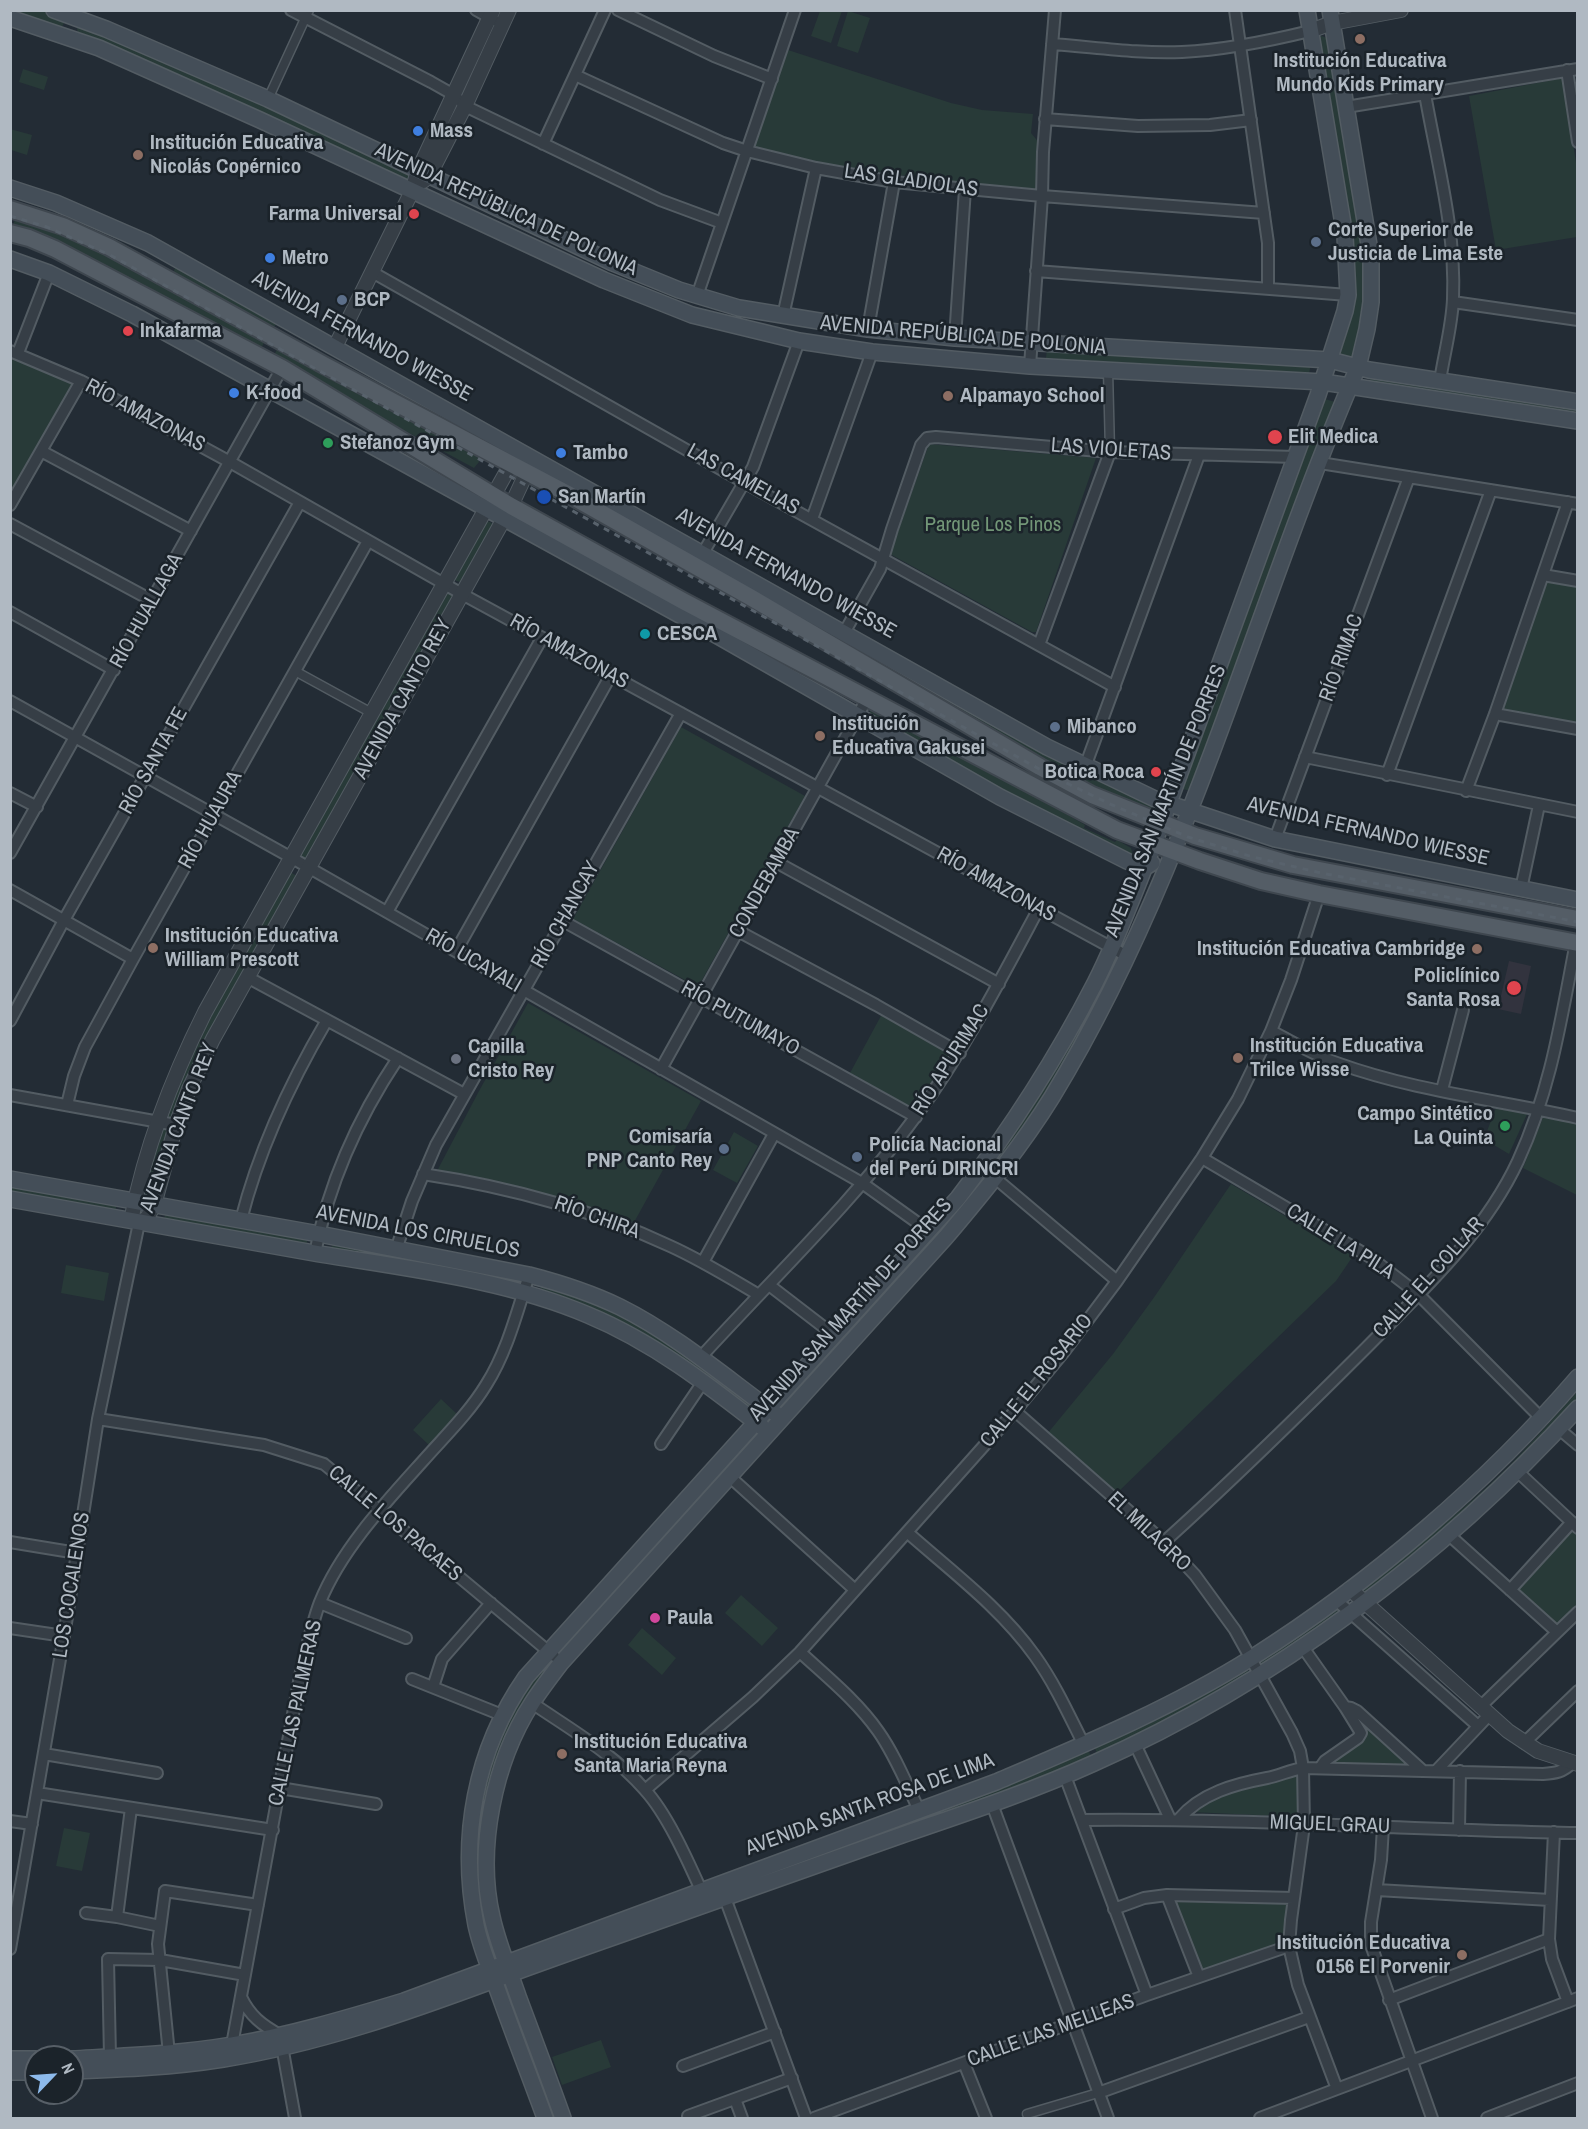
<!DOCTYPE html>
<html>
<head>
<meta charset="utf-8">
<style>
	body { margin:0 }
	#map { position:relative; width:1588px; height:2129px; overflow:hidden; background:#232c35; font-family:"Archivo Narrow",sans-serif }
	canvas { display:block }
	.frame { position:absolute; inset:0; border:12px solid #b0b9c2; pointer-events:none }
	.north { position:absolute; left:24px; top:2045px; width:60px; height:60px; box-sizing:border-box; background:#1b232a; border:2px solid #575f67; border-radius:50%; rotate:65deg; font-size:16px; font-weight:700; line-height:24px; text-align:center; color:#b0b9c2 }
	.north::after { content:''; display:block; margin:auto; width:21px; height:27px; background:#8dbaeb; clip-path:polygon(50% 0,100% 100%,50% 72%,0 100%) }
</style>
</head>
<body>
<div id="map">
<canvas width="1588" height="2129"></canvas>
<div class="frame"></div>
<div class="north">N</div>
</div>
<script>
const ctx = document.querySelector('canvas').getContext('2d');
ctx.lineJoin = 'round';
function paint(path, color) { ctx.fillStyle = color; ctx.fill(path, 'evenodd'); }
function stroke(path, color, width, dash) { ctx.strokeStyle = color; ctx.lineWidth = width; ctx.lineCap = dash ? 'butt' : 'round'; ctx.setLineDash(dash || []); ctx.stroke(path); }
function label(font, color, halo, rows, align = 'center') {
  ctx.font = font + ' "Archivo Narrow",sans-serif'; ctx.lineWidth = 5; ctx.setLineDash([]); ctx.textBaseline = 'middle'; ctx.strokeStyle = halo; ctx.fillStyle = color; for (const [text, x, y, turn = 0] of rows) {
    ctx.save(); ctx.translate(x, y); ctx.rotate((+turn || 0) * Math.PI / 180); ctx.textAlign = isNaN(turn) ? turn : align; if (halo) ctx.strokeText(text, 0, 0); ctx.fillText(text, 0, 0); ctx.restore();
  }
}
const medical = new Path2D(`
	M 1509,961 L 1531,966 L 1521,1014 L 1498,1009 Z`);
const green = new Path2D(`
	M 10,11 L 41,11 L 63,16 L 66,20 L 60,30 L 11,16 Z
	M 820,11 L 842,11 L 831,43 L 811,36 Z
	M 848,11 L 870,18 L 858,53 L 837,46 Z
	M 79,23 L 412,170 L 409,180 L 405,181 L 114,47 L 78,33 L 77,29 Z
	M 1322,36 L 1329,39 L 1366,274 L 1356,352 L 1354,358 L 1348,361 L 1337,355 L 1350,300 L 1316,38 Z
	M 788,50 L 951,103 L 982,110 L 1033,114 L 1031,133 L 1041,145 L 1038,191 C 942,181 847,171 753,148 Z
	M 23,69 L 48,77 L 44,90 L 19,82 Z
	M 1563,78 L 1577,169 L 1577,237 L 1496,250 L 1469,96 Z
	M 10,129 L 32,135 L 27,155 L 11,150 Z
	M 15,218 L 62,231 L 266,339 L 259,352 L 13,227 Z
	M 178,266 L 278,321 L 271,332 L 173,274 L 175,268 Z
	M 279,346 L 478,456 L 479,462 L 474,468 L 272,359 Z
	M 1047,348 L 1311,363 L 1309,374 L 1046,358 Z
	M 11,351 L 81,381 L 11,505 Z
	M 1371,374 L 1577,407 L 1577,417 L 1369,384 Z
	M 1322,398 L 1335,402 L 1191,791 L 1178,788 Z
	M 929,444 L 1096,458 L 1036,632 L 1032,632 L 890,554 Z
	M 486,521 L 490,522 L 494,525 L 461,582 L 456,581 L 454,577 Z
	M 1546,582 L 1577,587 L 1577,725 L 1501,710 Z
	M 448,592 L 453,595 L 454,598 L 307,860 L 299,856 L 444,593 Z
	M 769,599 L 1052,758 L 1158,806 L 1154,815 L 1071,777 Z
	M 872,708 L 1068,815 L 1085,825 L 1084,828 L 1115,842 L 1117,840 L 1131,848 L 1133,856 L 1127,856 L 866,718 Z
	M 681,727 L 805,796 L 698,987 L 573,919 Z
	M 290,872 L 297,876 L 295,881 L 172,1119 L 166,1116 L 194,1041 Z
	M 1111,958 L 1118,961 L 1083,1033 L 998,1169 L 990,1163 Z
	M 528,1003 L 701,1101 L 632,1226 L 437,1171 L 479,1091 Z
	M 882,1014 L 952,1054 L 914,1109 L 850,1073 Z
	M 1497,1105 L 1528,1112 L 1509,1154 L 1484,1139 Z
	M 1544,1115 L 1577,1124 L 1577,1195 L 1523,1168 Z
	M 161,1128 L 170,1128 L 151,1196 L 142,1198 Z
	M 734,1132 L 758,1146 L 737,1183 L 713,1170 Z
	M 979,1177 L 986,1184 L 781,1410 L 778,1407 Z
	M 1231,1184 L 1353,1256 L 1336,1281 L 1117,1493 L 1047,1434 L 1113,1354 L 1155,1296 Z
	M 10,1185 L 117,1204 L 115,1213 L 11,1195 Z
	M 165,1213 L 308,1238 L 306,1247 L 164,1222 Z
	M 332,1243 L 514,1276 L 512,1283 L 331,1252 Z
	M 66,1265 L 109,1273 L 104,1301 L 61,1293 Z
	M 543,1281 L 607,1305 L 692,1356 L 751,1403 L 751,1409 L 748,1411 L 540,1290 Z
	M 1577,1392 L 1577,1402 L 1481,1500 L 1364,1598 L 1358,1592 C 1410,1552 1462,1512 1509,1466 C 1532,1442 1555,1417 1577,1392 Z
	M 441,1399 L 457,1414 L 429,1445 L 413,1430 Z
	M 755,1434 L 757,1439 L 652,1555 L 646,1550 Z
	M 1573,1527 L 1577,1532 L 1577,1607 L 1557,1626 L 1517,1589 Z
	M 741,1595 L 778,1628 L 762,1646 L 725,1613 Z
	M 1335,1608 L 1341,1614 L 1263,1667 L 1259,1664 L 1259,1661 Z
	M 642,1628 L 676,1658 L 662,1675 L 628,1645 Z
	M 545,1663 L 551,1668 L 484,1821 L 495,1949 L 486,1953 L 471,1852 L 487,1767 L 516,1703 Z
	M 1246,1668 L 1250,1675 L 1147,1730 L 1097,1754 L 1095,1748 L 1155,1718 Z
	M 1357,1716 L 1417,1767 L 1328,1762 L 1360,1739 Z
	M 1088,1750 L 1092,1758 L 1032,1782 L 723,1894 L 721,1890 Z
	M 1298,1769 L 1299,1817 L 1191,1812 C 1225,1790 1259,1780 1298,1769 Z
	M 64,1828 L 90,1833 L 82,1871 L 56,1866 Z
	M 1172,1899 L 1290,1901 L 1288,1943 L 1199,1973 Z
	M 511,1993 L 558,2118 L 549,2118 L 503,1997 Z
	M 601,2040 L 611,2067 L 562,2085 L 552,2057 Z`);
const pedestrian = new Path2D(`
	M 268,99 L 309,10
	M 1108,370 L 1110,452
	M 295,671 L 368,711
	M 1027,2114 L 1098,2093`);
const minor = new Path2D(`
	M 291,10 L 431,82 L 454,95 L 465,106 L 660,200 L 722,223
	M 476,10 L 494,20
	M 618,10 L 714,56 L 772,79
	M 1235,10 L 1268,243 L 1268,289
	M 1052,44 C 1094,47 1139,54 1182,52 C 1224,50 1269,41 1310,31
	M 1567,70 L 1578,142
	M 575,75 L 723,143 L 747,151 L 816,168 L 894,182 L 1042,196 L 1264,213
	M 1425,94 C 1437,162 1456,230 1453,299 C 1452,326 1444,354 1440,381
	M 1346,107 L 1578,69
	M 1045,119 L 1138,126 L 1210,125 L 1251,120
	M 543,144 L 605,10
	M 1036,271 L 1348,295
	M 372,272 L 745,483 L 1115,687
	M 697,296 L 795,10
	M 1453,302 L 1578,320
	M 783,316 L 816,168
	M 868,329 L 894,182
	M 955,338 L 965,189
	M 10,351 L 81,381 L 230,462 L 462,594 L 1127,956
	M 18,353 L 49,273
	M 1030,366 L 1042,196 L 1043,152 L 1055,10
	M 41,451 L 191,531
	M 1320,463 L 1578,504
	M 10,505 L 81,381
	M 812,519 L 872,352
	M 10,524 L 153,601
	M 703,553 L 753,467 L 799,341
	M 1543,575 L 1578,581
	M 10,612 L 114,670
	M 844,633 L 880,569 L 892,529 L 921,445 L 927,438 L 936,437 L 1110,452 L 1296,457
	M 1039,645 L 1110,452
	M 10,701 L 292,858 L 862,1183 L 929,1231
	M 1495,714 L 1578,729
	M 1305,757 L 1578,812
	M 1085,767 L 1199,455
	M 1387,775 L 1491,490
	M 1466,791 L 1495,714 L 1568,502
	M 10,793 L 37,807
	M 1275,839 L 1409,477
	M 10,853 L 282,368
	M 776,862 L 999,984
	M 1521,889 L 1539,805
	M 10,890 L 133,959
	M 387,912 L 542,638
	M 563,921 L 916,1117
	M 738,931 L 876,1005 L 960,1053
	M 456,951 L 611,675
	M 247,977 L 464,1094
	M 10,1021 L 64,920 L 300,502
	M 1271,1031 C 1293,1042 1314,1055 1337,1063 C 1414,1091 1498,1100 1578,1118
	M 661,1069 L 868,697
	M 1442,1090 L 1463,1010
	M 10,1095 L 176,1125
	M 67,1105 L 74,1076 L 85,1047 L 133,959 L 368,541
	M 1202,1158 L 1370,1257 L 1418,1294 L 1542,1419
	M 982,1167 L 1117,1281
	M 423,1174 C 509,1187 591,1209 670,1246 C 701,1260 730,1278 759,1295
	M 241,1220 C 259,1149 290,1083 327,1020
	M 396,1250 L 412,1201 L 436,1145 L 681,713
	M 315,1253 C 329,1182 358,1118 398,1058
	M 703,1262 L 774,1134
	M 769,1285 L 834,1335
	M 700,1358 C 772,1279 853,1202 916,1116 C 964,1051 1001,979 1039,908
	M 1015,1411 L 1164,1542 L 1195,1575 L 1235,1630 L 1292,1733 L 1300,1751 L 1303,1768 L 1304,1825 L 1291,1920 L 1289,1946 L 1298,1985 L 1337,2089
	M 98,1419 L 264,1445 L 324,1464 L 554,1656
	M 1559,1429 L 1578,1445
	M 661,1444 L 703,1382
	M 1517,1471 L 1578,1528
	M 729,1476 L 854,1589
	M 907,1532 C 951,1571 1001,1608 1035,1656 C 1055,1684 1069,1715 1084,1745
	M 1448,1534 L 1557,1632
	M 10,1542 L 77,1553
	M 1164,1542 C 1234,1479 1301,1413 1367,1347 C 1423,1290 1484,1234 1518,1161 C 1551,1089 1561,1019 1576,942
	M 1510,1590 L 1572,1522
	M 1336,1600 L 1478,1726
	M 320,1603 L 406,1638
	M 10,1628 L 64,1636
	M 1302,1646 L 1345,1707 L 1361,1733 L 1358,1738 L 1325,1761 L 1320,1768
	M 800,1652 C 827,1677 857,1701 878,1731 C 895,1755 906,1783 919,1810
	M 412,1679 L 502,1715
	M 433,1687 L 442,1659 L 491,1603
	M 532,1703 C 570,1729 614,1754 645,1790 C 667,1814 687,1859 701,1890
	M 1345,1707 L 1351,1708 L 1357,1711 L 1423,1771
	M 1480,1707 L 1578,1612
	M 1524,1743 L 1578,1691
	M 1135,1744 L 1170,1819
	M 44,1754 L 157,1773
	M 1436,1771 L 1489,1715
	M 1065,1776 L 1147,1995
	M 280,1788 L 376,1804
	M 645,1790 L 753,1697 L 800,1652 L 1015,1411 L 1063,1353 L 1117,1281 L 1202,1158 L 1238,1099 L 1271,1031 L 1291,980 L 1319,894
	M 37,1793 L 273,1830
	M 992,1804 L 1108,2118
	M 1179,1819 C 1201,1793 1235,1784 1267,1778 C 1279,1776 1290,1770 1303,1768 L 1543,1774 C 1556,1773 1563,1772 1572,1763
	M 1082,1820 C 1247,1818 1412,1830 1578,1833
	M 10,1821 L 32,1824
	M 1383,1827 L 1381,1860 L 1371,1922 L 1371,1945 L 1432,2118
	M 1459,1830 L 1460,1771
	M 1554,1832 L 1549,1939 L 1552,1959 L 1568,2002
	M 1377,1890 L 1550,1900
	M 1167,1895 L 1199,1977
	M 725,1898 L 806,2118
	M 1114,1909 L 1144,1898 L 1167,1895 L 1294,1898
	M 86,1913 L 117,1917 L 160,1926
	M 117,1917 L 131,1808
	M 10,1949 L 64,1636 L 98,1419 L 139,1223
	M 241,1997 C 250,2016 262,2025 280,2035 L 295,2118
	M 1389,2000 L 1549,1939
	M 232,2045 L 300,1676 C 306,1651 311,1626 320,1602 C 341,1550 385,1503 422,1462 C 444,1437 469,1413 486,1385 C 507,1352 517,1312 529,1275
	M 169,2054 L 158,1944 L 165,1891 L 258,1905
	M 110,2057 L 108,1959 L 160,1960 L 245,1975
	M 964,2063 L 986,2118
	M 683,2066 L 775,2032
	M 1098,2093 L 1309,2017
	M 735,2099 L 742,2118
	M 688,2116 L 792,2078
	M 814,2118 L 1147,1995 L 1289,1946
	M 1260,2118 L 1578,1998
	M 1487,2118 L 1578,2083`);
const tertiary = new Path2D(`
	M 1310,31 L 1332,23 L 1401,10
	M 423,181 L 429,176 L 465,106 L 509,10
	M 335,347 L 412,191 L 418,171 L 493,10
	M 516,455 L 205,1012 C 173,1076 146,1145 132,1216 L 139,1223 L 147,1218 L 154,1205 L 176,1125 L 189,1089 L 213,1039 L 462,594 L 511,506 L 531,463
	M 1350,1589 L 1508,1731 L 1538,1751 L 1578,1764`);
const secondary = new Path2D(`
	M 54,10 L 106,29 L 268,99 L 613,263 L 679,290 L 739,308 L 868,329 L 955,338 L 1330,360 L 1369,370 L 1578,402
	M 10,18 L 99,48 L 260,120 L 604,280 L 692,315 L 799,341 L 872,352 L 1030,366 L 1323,382 L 1578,421
	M 10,188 L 56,203 L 148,243 L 1047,747 L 1155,799 L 1275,839 L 1578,900
	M 10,259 L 49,273 L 132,314 L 718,636 L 1000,797 L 1127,861 L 1144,868 L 1152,863
	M 10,1179 L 319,1234 L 529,1275 C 560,1283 591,1293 620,1307 C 676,1335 725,1377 776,1414
	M 10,1199 C 112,1218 213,1236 314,1253 C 403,1268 504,1279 588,1315 C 653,1342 707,1384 762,1427
	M 10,2059 L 36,2059
	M 72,2059 C 125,2056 179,2054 232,2045 C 290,2035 348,2018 404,2001 L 996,1782 C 1083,1745 1172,1708 1253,1657 C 1370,1583 1488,1482 1578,1377
	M 72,2071 C 122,2069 173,2067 223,2059 C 318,2044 408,2012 497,1979 C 550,1959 603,1941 656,1922 C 738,1893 820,1864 902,1835 C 966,1813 1030,1792 1092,1764 C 1275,1683 1442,1557 1578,1408
	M 10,2072 L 36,2072
	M 545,2118 C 530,2077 514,2036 499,1994 C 491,1971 481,1949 476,1925 C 459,1838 475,1750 526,1677 L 958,1198 C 1010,1130 1056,1059 1095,983 C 1118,938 1135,890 1154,844 L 1318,395 L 1345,311 L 1348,295 L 1345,236 L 1307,10
	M 563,2118 C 549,2079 534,2039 519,1999 C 510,1972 498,1945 492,1917 C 476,1849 494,1762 532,1703 C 541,1689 551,1676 561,1663 L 946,1237 C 984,1192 1021,1147 1052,1097 C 1190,871 1253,609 1358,367 L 1367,329 L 1371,302 L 1371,257 L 1330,10`);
const primary = new Path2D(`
	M 10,209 L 63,226 L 109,247 L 324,365 L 566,493 L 750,597 L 1040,767 L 1092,795 L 1195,836 L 1293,865 L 1578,919
	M 10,233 L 29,238 L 55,249 L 282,368 L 511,506 L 683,601 L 1117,830 L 1200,861 L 1261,881 L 1319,894 L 1578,943`);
const rail = new Path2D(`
	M 10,216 L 47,227 L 110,255 L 1050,775 L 1110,804 L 1188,837 L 1253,857 L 1321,873 L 1578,922`);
const markers = [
	[1360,39,6,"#8d6e63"],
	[418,131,6,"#3f7fe0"],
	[138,155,6,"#8d6e63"],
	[414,214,6,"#e0444e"],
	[1316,242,6,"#5c6f8a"],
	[270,258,6,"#3f7fe0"],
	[342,300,6,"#5c6f8a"],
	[128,331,6,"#e0444e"],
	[234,393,6,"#3f7fe0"],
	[948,396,6,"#8d6e63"],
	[1275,437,8,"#e0444e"],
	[328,443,6,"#2e9e5b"],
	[561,453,6,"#3f7fe0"],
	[544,497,8,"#1a4fb4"],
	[645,634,6,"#0f9aa8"],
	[1055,727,6,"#5c6f8a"],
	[820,736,6,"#8d6e63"],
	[1156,772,6,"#e0444e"],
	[153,948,6,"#8d6e63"],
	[1477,949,6,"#8d6e63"],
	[1514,988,8,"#e0444e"],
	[1238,1058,6,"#8d6e63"],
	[456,1059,6,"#6b7280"],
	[1505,1126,6,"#2e9e5b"],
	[724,1149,6,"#5c6f8a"],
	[857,1157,6,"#5c6f8a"],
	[655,1618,6,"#d1479c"],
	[562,1754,6,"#8d6e63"],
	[1462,1955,6,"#8d6e63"]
];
const poiNames = [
	["Institución Educativa",1360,61,"center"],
	["Mundo Kids Primary",1360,85,"center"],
	["Mass",430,131],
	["Institución Educativa",150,143],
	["Nicolás Copérnico",150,167],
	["Farma Universal",402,214,"right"],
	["Corte Superior de",1328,230],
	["Justicia de Lima Este",1328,254],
	["Metro",282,258],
	["BCP",354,300],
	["Inkafarma",140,331],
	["K-food",246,393],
	["Alpamayo School",960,396],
	["Elit Medica",1288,437],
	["Stefanoz Gym",340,443],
	["Tambo",573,453],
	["San Martín",558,497],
	["CESCA",657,634],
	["Institución",832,724],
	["Educativa Gakusei",832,748],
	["Mibanco",1067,727],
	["Botica Roca",1144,772,"right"],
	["Institución Educativa",165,936],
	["William Prescott",165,960],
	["Institución Educativa Cambridge",1465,949,"right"],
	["Policlínico",1500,976,"right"],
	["Santa Rosa",1500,1000,"right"],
	["Institución Educativa",1250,1046],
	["Trilce Wisse",1250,1070],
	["Capilla",468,1047],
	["Cristo Rey",468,1071],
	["Campo Sintético",1493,1114,"right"],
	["La Quinta",1493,1138,"right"],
	["Comisaría",712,1137,"right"],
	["PNP Canto Rey",712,1161,"right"],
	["Policía Nacional",869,1145],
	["del Perú DIRINCRI",869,1169],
	["Paula",667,1618],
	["Institución Educativa",574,1742],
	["Santa Maria Reyna",574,1766],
	["Institución Educativa",1450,1943,"right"],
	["0156 El Porvenir",1450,1967,"right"]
];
const streetNames = [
	["LAS GLADIOLAS",911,181,8],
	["AVENIDA REPÚBLICA DE POLONIA",506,210,25],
	["AVENIDA REPÚBLICA DE POLONIA",963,336,5],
	["AVENIDA FERNANDO WIESSE",362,337,29],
	["RÍO AMAZONAS",145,416,28],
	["LAS VIOLETAS",1111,450,4],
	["LAS CAMELIAS",743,480,29],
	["AVENIDA FERNANDO WIESSE",786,574,29],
	["RÍO HUALLAGA",147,611,-61],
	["RÍO AMAZONAS",569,652,29],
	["RÍO RIMAC",1342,658,-70],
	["AVENIDA CANTO REY",403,699,-61],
	["RÍO SANTA FE",154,761,-61],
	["AVENIDA SAN MARTÍN DE PORRES",1166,801,-68],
	["RÍO HUAURA",211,820,-61],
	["AVENIDA FERNANDO WIESSE",1368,832,13],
	["CONDEBAMBA",765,883,-61],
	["RÍO AMAZONAS",996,885,29],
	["RÍO CHANCAY",566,915,-61],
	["RÍO UCAYALI",473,961,30],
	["RÍO PUTUMAYO",740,1019,29],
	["RÍO APURIMAC",951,1060,-58],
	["AVENIDA CANTO REY",179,1128,-69],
	["RÍO CHIRA",597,1218,20],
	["AVENIDA LOS CIRUELOS",418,1232,11],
	["CALLE LA PILA",1340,1242,32],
	["CALLE EL COLLAR",1429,1278,-48],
	["AVENIDA SAN MARTÍN DE PORRES",851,1310,-48],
	["CALLE EL ROSARIO",1037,1381,-51],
	["CALLE LOS PACAES",395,1524,40],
	["EL MILAGRO",1149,1532,43],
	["LOS COCALENOS",72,1585,-81],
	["CALLE LAS PALMERAS",296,1713,-78],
	["AVENIDA SANTA ROSA DE LIMA",870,1805,-20],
	["MIGUEL GRAU",1330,1825,2],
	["CALLE LAS MELLEAS",1051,2031,-20]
];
const parkNames = [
	["Parque Los Pinos",993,525]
];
paint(medical, '#32333e');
paint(green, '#283a38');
stroke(pedestrian, '#535c63', 11);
stroke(minor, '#535c63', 14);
stroke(tertiary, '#535c63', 16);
stroke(secondary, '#535c63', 18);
stroke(primary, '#3f474f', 20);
stroke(pedestrian, '#363e46', 8);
stroke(minor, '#363e46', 10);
stroke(tertiary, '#363e46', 14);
stroke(secondary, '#444e58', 15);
stroke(primary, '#545d66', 16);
stroke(rail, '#58626c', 3, [6, 6]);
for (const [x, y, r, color] of markers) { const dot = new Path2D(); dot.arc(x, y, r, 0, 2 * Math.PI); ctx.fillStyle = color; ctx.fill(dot); stroke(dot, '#1b232a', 2); }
label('bold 21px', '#b0b9c2', '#1b232a', poiNames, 'left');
label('21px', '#b0b9c2', '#1b232a', streetNames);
label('21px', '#729677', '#1b232a', parkNames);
</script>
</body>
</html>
